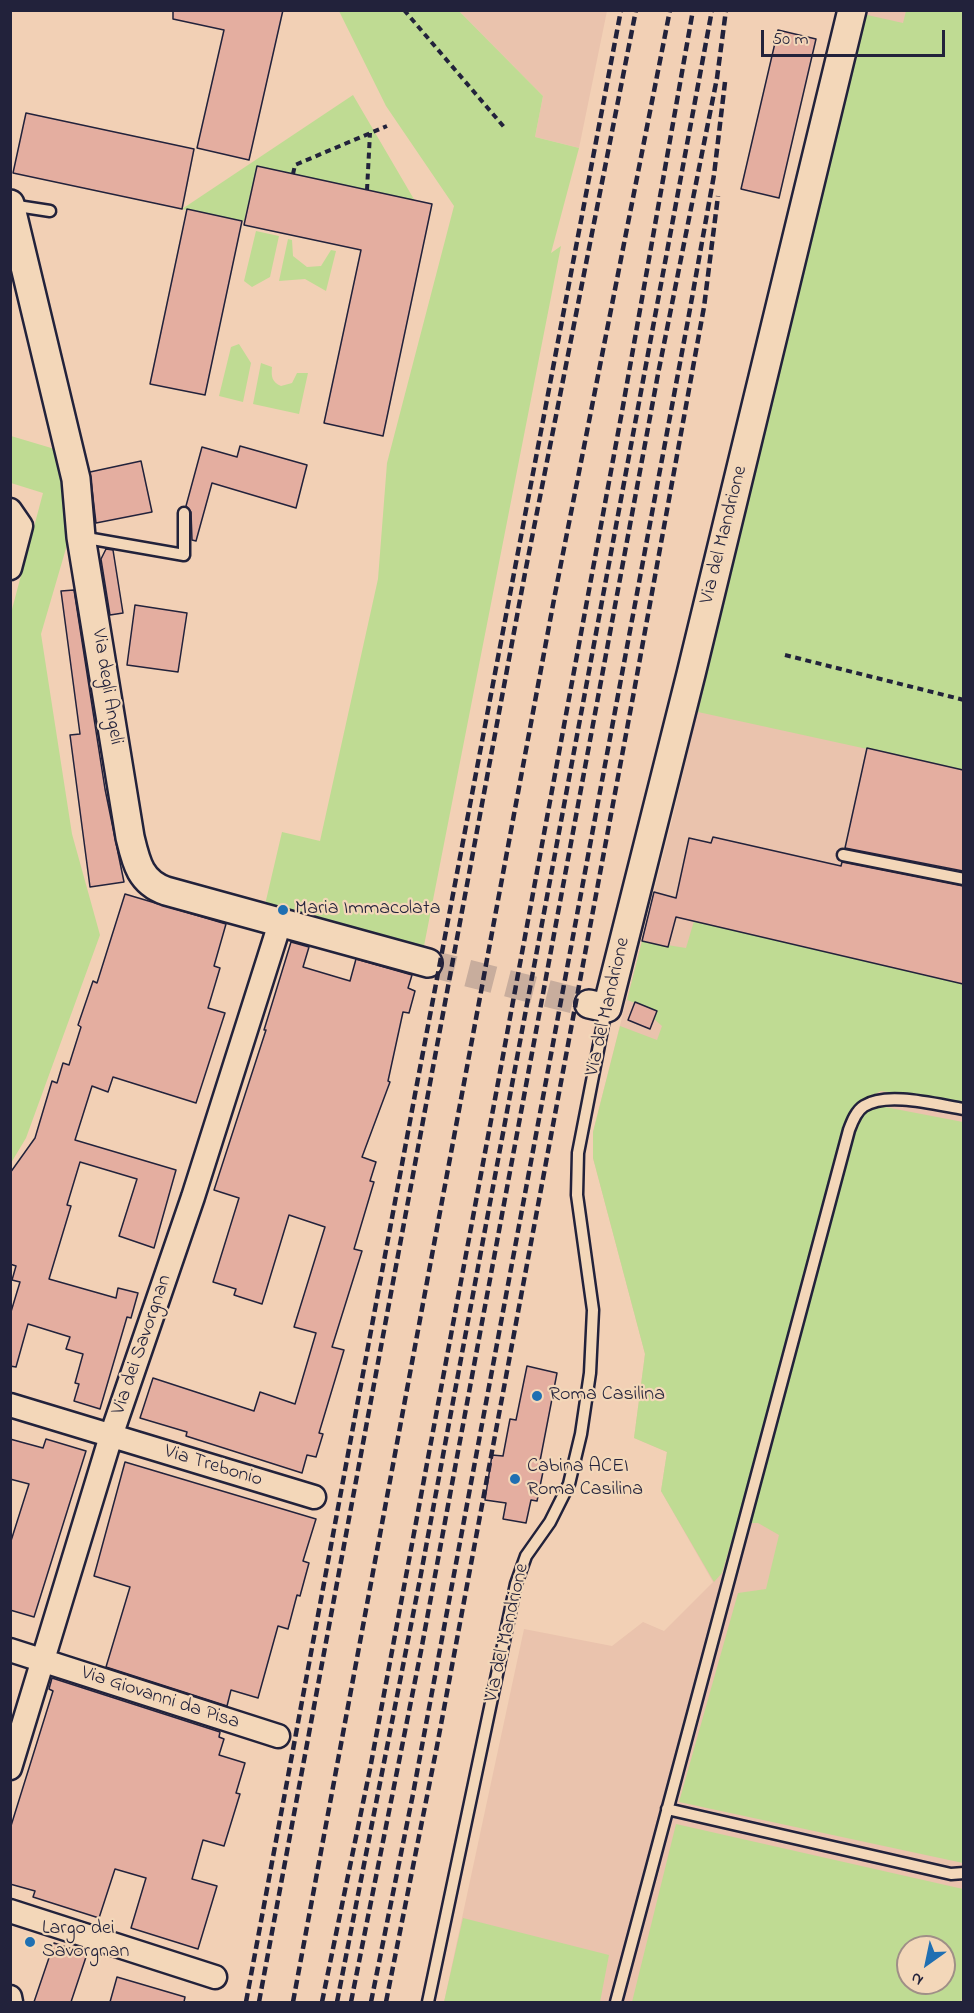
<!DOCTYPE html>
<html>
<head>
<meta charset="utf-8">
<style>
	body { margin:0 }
	#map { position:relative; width:974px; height:2013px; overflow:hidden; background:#f2d0b5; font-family:"Indie Flower",sans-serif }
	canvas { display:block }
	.frame { position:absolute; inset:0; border:12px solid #22223b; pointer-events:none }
	.north { position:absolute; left:896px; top:1935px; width:60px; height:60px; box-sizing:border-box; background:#f3d7b9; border:2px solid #9f8f87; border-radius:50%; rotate:213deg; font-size:16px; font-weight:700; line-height:24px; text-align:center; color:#22223b }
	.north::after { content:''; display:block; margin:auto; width:21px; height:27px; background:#1f6fb2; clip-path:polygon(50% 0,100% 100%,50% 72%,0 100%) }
	.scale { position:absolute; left:761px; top:30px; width:184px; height:27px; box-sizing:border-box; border:3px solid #22223b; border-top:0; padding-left:8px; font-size:18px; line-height:21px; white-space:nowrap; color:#22223b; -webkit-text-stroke:4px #f3d7b9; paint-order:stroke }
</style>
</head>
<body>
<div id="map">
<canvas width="974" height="2013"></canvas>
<div class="frame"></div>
<div class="north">N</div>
<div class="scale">50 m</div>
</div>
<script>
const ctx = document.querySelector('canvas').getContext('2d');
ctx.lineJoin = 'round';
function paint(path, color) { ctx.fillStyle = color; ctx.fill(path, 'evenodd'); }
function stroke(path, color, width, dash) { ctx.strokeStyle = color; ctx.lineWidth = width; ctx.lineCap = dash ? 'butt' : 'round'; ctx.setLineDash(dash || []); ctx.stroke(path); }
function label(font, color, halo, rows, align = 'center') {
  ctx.font = font + ' "Indie Flower",sans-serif'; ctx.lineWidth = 4.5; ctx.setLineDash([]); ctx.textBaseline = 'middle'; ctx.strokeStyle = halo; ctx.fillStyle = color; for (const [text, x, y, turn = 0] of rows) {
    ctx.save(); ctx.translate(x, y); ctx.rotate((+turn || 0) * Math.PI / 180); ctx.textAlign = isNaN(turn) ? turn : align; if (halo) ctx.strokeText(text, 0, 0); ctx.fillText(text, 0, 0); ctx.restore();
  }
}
const built = new Path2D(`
	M 459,11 L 607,11 L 579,148 L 535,137 L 543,96 Z
	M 863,11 L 963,11 L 964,1989 L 961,2002 L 444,2002 L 524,1629 L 612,1646 L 643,1622 L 664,1631 L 713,1582 L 661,1491 L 667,1452 L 634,1438 L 645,1354 L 593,1158 L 593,1132 L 672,820 ZM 908,1947 L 944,1947 L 944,1983 L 908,1983 Z`);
const green = new Path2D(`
	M 339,11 L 459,11 L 543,96 L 535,137 L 579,148 L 551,253 L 561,246 L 423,951 L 264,909 L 282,832 L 320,841 L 378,579 L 387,463 L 454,206 L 386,106 Z
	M 906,11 L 963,11 L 963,770 L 698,712 L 863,14 L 903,23 Z
	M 353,95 L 415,201 L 257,166 L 244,221 L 182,209 Z
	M 256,231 L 279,236 L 270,277 L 252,287 L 244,281 Z
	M 288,239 L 292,240 L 293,256 L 307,267 L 321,266 L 331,250 L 336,251 L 326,291 L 305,279 L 279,281 Z
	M 239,344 L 251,363 L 243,402 L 219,396 L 231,347 Z
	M 261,363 L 272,367 C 271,377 272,382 281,386 L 292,383 L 297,373 L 308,373 L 299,414 L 253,404 Z
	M 11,436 L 58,450 L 67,545 L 41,634 L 72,834 L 100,935 L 26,1138 L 11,1163 L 11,613 L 43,493 L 11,483 Z
	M 694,921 L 963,984 L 963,1102 L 881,1091 L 859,1102 L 963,1122 L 963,1863 L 679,1802 L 738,1593 L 766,1589 L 779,1535 L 758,1523 L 737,1523 L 722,1573 L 714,1582 L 661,1491 L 667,1452 L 634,1438 L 645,1354 L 593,1158 L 593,1132 L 620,1026 L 657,1040 L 662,1026 L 654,1019 L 657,1011 L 627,1000 L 642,941 L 686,948 Z
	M 676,1824 L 963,1889 L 964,1989 L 961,2002 L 632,2002 ZM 908,1947 L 944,1947 L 944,1983 L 908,1983 Z
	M 463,1918 L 609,1955 L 600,2002 L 444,2002 Z`);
const building = new Path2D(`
	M 173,10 L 283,10 L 249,160 L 197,148 L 224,30 L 173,19 Z
	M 778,30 L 816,39 L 779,198 L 741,189 Z
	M 26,113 L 194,149 L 182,209 L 13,173 Z
	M 257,166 L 432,204 L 383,436 L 324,423 L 361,250 L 244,225 Z
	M 187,209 L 242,221 L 205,395 L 150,384 Z
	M 240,446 L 307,465 L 296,508 L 212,483 L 196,541 L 192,540 L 191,512 L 186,506 L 202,447 L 237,457 Z
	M 141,461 L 152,512 L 96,523 L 90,472 Z
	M 106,549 L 113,550 L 123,613 L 110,615 L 101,559 Z
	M 74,590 L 105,789 L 124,882 L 90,887 L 70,735 L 80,734 L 61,591 Z
	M 135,605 L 187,613 L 178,672 L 127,665 Z
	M 867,748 L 963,770 L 963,871 L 845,848 Z
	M 713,837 L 841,866 L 842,862 L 963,886 L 963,984 L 676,917 L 668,947 L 642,941 L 654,892 L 676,898 L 689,838 L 711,843 Z
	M 125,894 L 226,924 L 214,966 L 220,968 L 208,1008 L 225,1013 L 196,1103 L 113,1077 L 108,1092 L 92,1086 L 75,1140 L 176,1170 L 154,1248 L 119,1236 L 137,1179 L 80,1162 L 67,1205 L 71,1206 L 49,1279 L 116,1298 L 118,1288 L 138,1293 L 131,1318 L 127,1317 L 100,1409 L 74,1401 L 79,1384 L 75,1383 L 83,1354 L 66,1349 L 70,1337 L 28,1324 L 16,1367 L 10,1366 L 10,1315 L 20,1282 L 12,1280 L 16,1266 L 10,1264 L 10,1173 L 35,1138 L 52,1081 L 57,1083 L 63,1063 L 69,1065 L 81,1027 L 78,1025 L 93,981 L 97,983 Z
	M 291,942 L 309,947 L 303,967 L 350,981 L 356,959 L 412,975 L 408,988 L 415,991 L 409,1013 L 403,1012 L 388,1081 L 390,1082 L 362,1157 L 376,1162 L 370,1181 L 374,1182 L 354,1249 L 362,1251 L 332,1347 L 344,1350 L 319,1433 L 323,1434 L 316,1457 L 307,1455 L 302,1473 L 186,1436 L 187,1432 L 140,1418 L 153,1378 L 254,1411 L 260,1392 L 295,1404 L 316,1333 L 294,1327 L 325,1227 L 289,1215 L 262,1304 L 234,1295 L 236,1289 L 213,1282 L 239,1198 L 214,1190 L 266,1030 L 264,1030 Z
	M 635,1002 L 657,1011 L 650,1029 L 628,1020 Z
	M 527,1366 L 557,1373 L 540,1461 L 545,1462 L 537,1501 L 531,1500 L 526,1523 L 503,1519 L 506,1503 L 485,1500 L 492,1455 L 503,1456 L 510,1419 L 516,1420 Z
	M 10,1439 L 43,1448 L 46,1439 L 86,1451 L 34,1617 L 10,1610 L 10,1544 L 29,1484 L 10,1479 Z
	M 125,1462 L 316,1519 L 303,1561 L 309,1563 L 300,1596 L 297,1595 L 288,1629 L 278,1626 L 258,1698 L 231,1690 L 227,1706 L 106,1667 L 130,1587 L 94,1576 Z
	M 52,1678 L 220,1732 L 219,1737 L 224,1739 L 219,1755 L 245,1763 L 236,1793 L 240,1794 L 224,1846 L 203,1840 L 192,1879 L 217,1886 L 198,1949 L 131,1928 L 146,1878 L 115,1869 L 99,1918 L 33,1897 L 35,1891 L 10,1884 L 10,1829 L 53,1691 L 49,1689 Z
	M 54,1943 L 87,1954 L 71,2002 L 34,2002 Z
	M 117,1977 L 185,1997 L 184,2002 L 110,2002 Z`);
const tertiaryTunnel = new Path2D(`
	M 428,963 L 589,1004`);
const path = new Path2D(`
	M 404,10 L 504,127
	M 293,174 L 295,165 L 387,126
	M 367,190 L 370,133
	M 785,655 L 964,700`);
const service = new Path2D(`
	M 11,205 L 50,211
	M 81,537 L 184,555 L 184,513
	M 843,855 L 964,879
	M 667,1809 L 951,1874 L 964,1873
	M 428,2002 L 516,1584 L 526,1556 L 550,1522 L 569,1484 L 581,1434 L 590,1373 L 593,1310 L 577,1195 L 578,1153 L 606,1009
	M 616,2002 L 849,1130 C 852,1122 856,1111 864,1106 C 887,1091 938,1105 964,1109`);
const minor = new Path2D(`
	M 10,510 L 21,526 L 10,568
	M 10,1405 L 314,1497
	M 10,1650 L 278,1736
	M 10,1768 L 111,1436 L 193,1197 L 280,923
	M 10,1911 L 215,1977
	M 10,1997 L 11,2002`);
const tertiary = new Path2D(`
	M 10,204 L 76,479 L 81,537 L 130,837 C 136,862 140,882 166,891 L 428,963
	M 589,1004 L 607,1008 L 691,674 L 852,10`);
const rail = new Path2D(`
	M 246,2002 L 416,1089 L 621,10
	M 259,2002 L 525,573 L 636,10
	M 293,2002 L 555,594 L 670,10
	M 322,2002 L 370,1769 L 495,1099 L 623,406 L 693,10
	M 337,2002 L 420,1579 L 712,10
	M 351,2002 L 421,1651 L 658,374 L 717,78 L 726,10
	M 371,2002 L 413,1794 L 688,320 L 714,175 L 725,82
	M 386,2002 L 437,1746 L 635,686 L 704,307 L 718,196`);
const markers = [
	[283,910,6,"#1f6fb2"],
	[537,1396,6,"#1f6fb2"],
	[515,1479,6,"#1f6fb2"],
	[30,1942,6,"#1f6fb2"]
];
const streetNames = [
	["Via del Mandrione",725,535,-76],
	["Via degli Angeli",106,687,81],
	["Via del Mandrione",609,1007,-77],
	["Via dei Savorgnan",143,1345,-71],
	["Via Trebonio",213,1467,17],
	["Via del Mandrione",508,1633,-77],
	["Via Giovanni da Pisa",160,1699,18]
];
const poiNames = [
	["Maria Immacolata",295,910],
	["Roma Casilina",549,1396],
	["Cabina ACEI",527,1468],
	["Roma Casilina",527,1491],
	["Largo dei",42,1930],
	["Savorgnan",42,1953]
];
paint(built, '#eac3ad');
paint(green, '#bfdb93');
paint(building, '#e4aea0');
stroke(building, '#22223b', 1.5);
stroke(tertiaryTunnel, '#c8ad9d', 27, [27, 14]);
stroke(service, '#22223b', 15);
stroke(minor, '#22223b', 27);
stroke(tertiary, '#22223b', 32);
stroke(path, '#22223b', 4, [6, 4.5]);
stroke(service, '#f3d7b9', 10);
stroke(minor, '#f3d7b9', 22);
stroke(tertiary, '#f3d7b9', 27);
stroke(rail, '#22223b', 4.5, [9, 4.5]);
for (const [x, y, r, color] of markers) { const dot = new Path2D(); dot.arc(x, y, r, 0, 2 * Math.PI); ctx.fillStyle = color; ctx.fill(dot); stroke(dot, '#f3d7b9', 2); }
label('20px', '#22223b', '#f3d7b9', streetNames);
label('20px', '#22223b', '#f3d7b9', poiNames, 'left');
</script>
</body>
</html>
